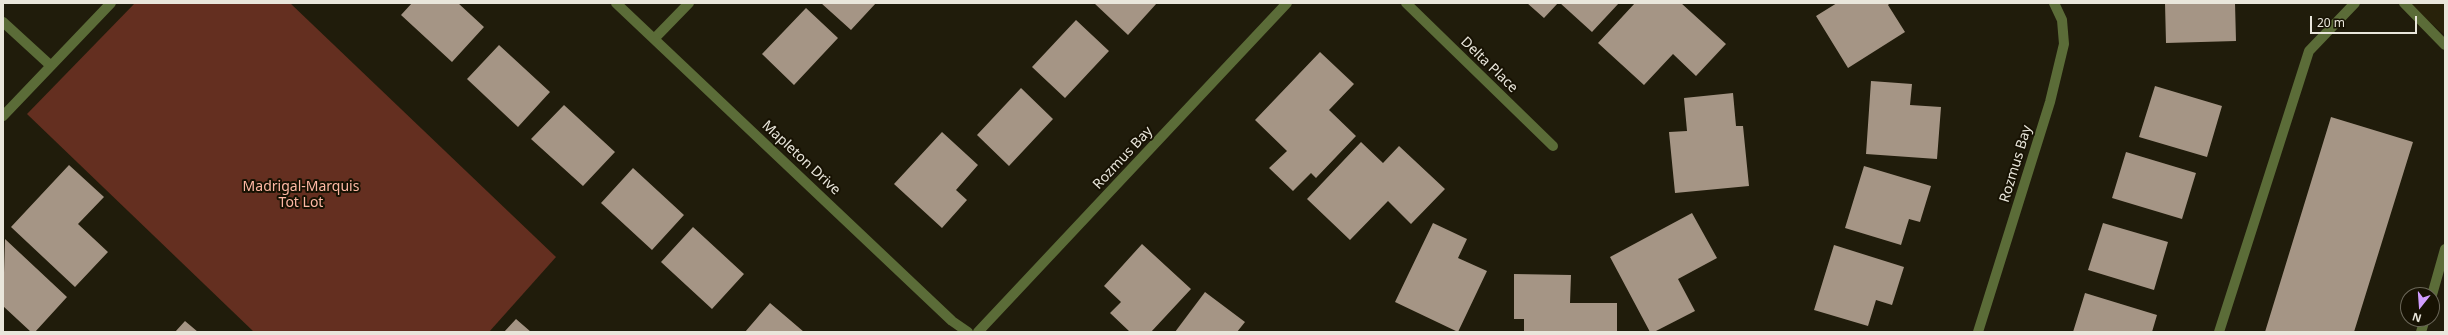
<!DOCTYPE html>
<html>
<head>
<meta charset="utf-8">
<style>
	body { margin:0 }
	#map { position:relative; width:2448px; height:335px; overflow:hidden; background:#201c0b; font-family:"Noto Sans",sans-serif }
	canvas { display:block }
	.frame { position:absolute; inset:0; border:4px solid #e9e6db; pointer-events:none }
	.north { position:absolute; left:2400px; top:287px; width:40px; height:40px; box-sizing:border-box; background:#171203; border:1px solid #6b6759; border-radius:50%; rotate:197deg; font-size:11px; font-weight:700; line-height:16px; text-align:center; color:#e9e6db }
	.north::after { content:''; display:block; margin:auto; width:14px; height:18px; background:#d19dfe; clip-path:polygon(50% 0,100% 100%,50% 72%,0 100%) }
	.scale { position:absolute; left:2310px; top:16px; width:107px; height:18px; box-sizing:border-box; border:2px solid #e9e6db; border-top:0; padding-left:5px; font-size:12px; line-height:14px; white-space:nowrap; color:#e9e6db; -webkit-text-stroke:3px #171203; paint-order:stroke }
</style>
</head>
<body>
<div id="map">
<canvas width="2448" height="335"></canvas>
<div class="frame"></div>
<div class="north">N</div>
<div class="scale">20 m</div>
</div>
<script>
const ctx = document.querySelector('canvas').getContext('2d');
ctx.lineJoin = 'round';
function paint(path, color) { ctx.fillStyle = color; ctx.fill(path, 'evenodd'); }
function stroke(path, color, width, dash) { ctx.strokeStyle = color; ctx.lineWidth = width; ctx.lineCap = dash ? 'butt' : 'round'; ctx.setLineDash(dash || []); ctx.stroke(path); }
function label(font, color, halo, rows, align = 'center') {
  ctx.font = font + ' "Noto Sans",sans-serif'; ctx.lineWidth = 4; ctx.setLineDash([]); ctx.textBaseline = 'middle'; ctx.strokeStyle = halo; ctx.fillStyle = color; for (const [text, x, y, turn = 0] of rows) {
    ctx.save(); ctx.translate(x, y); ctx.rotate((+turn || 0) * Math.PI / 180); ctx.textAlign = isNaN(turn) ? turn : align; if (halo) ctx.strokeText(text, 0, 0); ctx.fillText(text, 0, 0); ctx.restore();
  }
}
const built = new Path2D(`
	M 2407,3 L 2445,3 L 2445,35 Z`);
const green = new Path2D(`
	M 135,3 L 290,3 L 556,257 L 489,332 L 254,332 L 27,114 Z`);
const building = new Path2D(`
	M 412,3 L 458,3 L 484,27 L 452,62 L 401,15 Z
	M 821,3 L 876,3 L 851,30 Z
	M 1094,3 L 1157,3 L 1128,35 Z
	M 1527,3 L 1558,3 L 1544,18 Z
	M 1560,3 L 1619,3 L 1592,32 Z
	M 1635,3 L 1681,3 L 1726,44 L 1696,76 L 1673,54 L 1644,85 L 1598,43 Z
	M 1837,3 L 1890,3 L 1888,5 L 1905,32 L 1848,68 L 1816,16 Z
	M 2165,3 L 2235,3 L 2236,41 L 2166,43 Z
	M 806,8 L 838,38 L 794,85 L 762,54 Z
	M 1076,20 L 1109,51 L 1065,98 L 1032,67 Z
	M 499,45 L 550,92 L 518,127 L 467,79 Z
	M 1320,52 L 1354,84 L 1329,110 L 1356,136 L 1316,178 L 1311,173 L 1293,191 L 1269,168 L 1287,151 L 1255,120 Z
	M 1871,81 L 1912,84 L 1910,105 L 1941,107 L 1937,159 L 1866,154 Z
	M 2155,86 L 2222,106 L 2207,157 L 2139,137 Z
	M 1021,88 L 1053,119 L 1009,166 L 977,135 Z
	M 1733,93 L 1736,126 L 1743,126 L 1749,186 L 1675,193 L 1669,132 L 1687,131 L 1684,98 Z
	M 564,105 L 615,152 L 583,186 L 531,139 Z
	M 2331,117 L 2413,142 L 2354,332 L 2265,332 Z
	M 942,132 L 978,165 L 956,190 L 967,200 L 942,228 L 894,184 Z
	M 1361,142 L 1383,163 L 1399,146 L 1445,189 L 1411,224 L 1388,201 L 1350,240 L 1307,199 Z
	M 2126,152 L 2196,173 L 2182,219 L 2112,198 Z
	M 69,165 L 104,197 L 78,224 L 108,252 L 75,287 L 11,227 Z
	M 1864,166 L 1931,186 L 1920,222 L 1909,219 L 1901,245 L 1845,228 Z
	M 633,168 L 684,215 L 652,250 L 601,203 Z
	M 1692,213 L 1717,258 L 1678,279 L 1695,311 L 1654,332 L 1650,332 L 1610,257 Z
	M 1433,223 L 1467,239 L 1458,258 L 1487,271 L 1458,332 L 1395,302 Z
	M 2103,223 L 2168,242 L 2154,290 L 2088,270 Z
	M 693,227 L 744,274 L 712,309 L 661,262 Z
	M 5,239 L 67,297 L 35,332 L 31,332 L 3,306 Z
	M 1142,244 L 1191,289 L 1151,332 L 1130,332 L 1110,313 L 1121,302 L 1104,286 Z
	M 1834,245 L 1904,267 L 1892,305 L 1876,300 L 1868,326 L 1814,310 Z
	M 1514,274 L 1571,275 L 1570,303 L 1617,303 L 1617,332 L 1524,332 L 1524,319 L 1514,319 Z
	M 1205,292 L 1245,322 L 1237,332 L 1175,332 Z
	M 2085,293 L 2157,315 L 2152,332 L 2073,332 Z
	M 770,303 L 804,332 L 745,332 Z
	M 516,319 L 531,332 L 504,332 Z
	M 185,321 L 198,332 L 175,332 Z`);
const minor = new Path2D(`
	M 616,3 L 952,321 L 968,332
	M 1406,3 L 1553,146
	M 2404,3 L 2445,45
	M 3,22 L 50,65
	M 654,39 L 689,3
	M 3,116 L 111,3
	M 2432,295 L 2445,249
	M 978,332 L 1287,3
	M 1978,332 L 2050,102 L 2064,44 L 2062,20 L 2054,3
	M 2219,332 L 2309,51 L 2355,3
	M 2421,332 L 2425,319`);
const streetNames = [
	["Delta Place",1489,65,44],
	["Mapleton Drive",801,158,43],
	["Rozmus Bay",1123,158,-47],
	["Rozmus Bay",2016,164,-73]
];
const parkNames = [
	["Madrigal-Marquis",301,187],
	["Tot Lot",301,203]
];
paint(built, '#28220a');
paint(green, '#642f20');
paint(building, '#a59585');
stroke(minor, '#5b6c38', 10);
label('14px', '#e9e6db', '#171203', streetNames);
label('14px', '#feb8a4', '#171203', parkNames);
</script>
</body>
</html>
